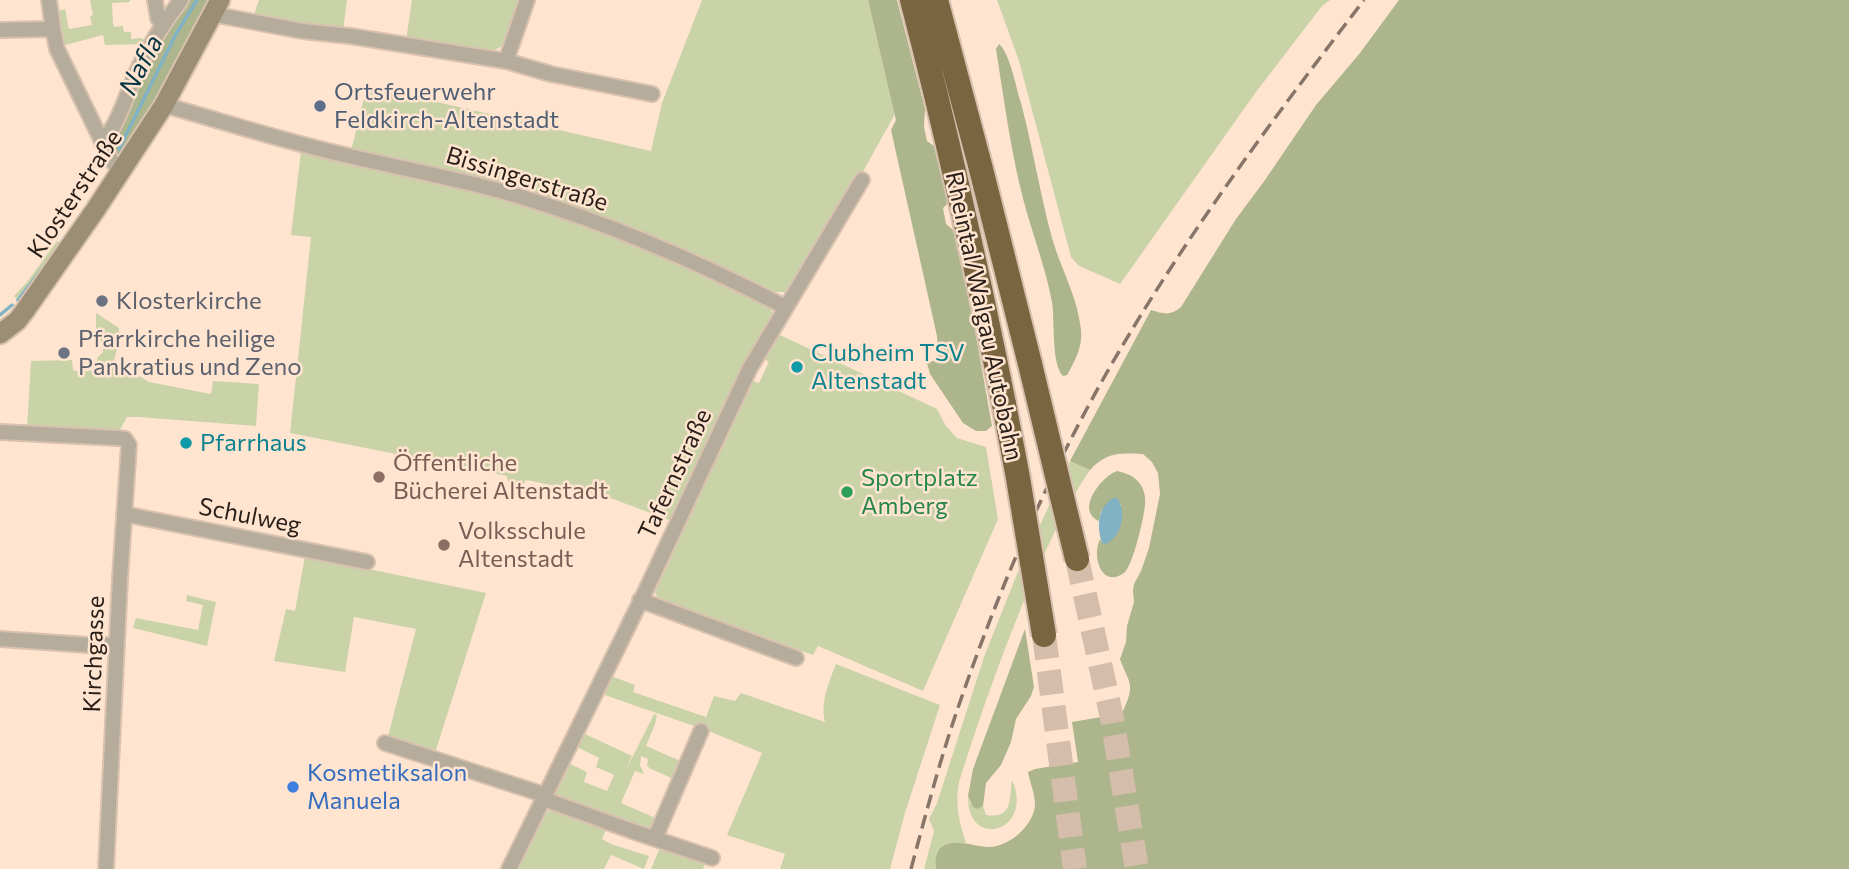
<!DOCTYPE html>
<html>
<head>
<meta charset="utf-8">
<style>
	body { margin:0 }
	canvas { display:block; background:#ffe4d0 }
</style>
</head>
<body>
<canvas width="1849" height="869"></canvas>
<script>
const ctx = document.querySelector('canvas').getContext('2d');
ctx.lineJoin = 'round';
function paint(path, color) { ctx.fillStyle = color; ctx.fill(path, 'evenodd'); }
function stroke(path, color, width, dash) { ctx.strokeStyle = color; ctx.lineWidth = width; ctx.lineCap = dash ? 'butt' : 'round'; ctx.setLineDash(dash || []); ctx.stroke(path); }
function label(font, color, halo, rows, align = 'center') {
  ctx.font = font + ' Commissioner,sans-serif'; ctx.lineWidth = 5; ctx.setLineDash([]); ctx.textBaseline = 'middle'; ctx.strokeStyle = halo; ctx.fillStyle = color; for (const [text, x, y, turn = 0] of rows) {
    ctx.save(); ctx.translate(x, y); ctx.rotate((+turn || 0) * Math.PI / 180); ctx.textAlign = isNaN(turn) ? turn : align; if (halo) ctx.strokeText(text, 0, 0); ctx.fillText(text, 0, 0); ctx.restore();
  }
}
const green = new Path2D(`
	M 90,0 L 130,0 L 130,2 L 112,3 L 113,24 L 115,27 L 123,26 L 124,32 L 131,32 L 131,39 L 142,38 L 146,44 L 105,45 L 103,35 L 62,46 L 56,12 L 65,9 L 69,29 L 92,25 L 90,16 L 93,15 Z
	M 259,0 L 347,0 L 343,31 L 253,17 Z
	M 412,0 L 516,0 L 521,1 L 504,45 L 491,52 L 406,41 Z
	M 702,0 L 868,0 L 895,114 L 865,168 L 802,271 L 785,292 L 769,292 L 640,235 L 351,151 L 367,86 L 651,151 L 662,103 Z
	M 997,0 L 1330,0 L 1322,6 L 1256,92 L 1120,284 L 1079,266 L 1071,257 L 1019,61 Z
	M 301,151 C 372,165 445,181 515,201 C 603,226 686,265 768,305 L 773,314 L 773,319 L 672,521 L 605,496 L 526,480 L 523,485 L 517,488 C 510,486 508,483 507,476 L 290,433 L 311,237 L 291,235 Z
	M 57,241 L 64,245 L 20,302 L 14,296 L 27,282 Z
	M 96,313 L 119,328 L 119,341 L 114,361 L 149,382 L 211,394 L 213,381 L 259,384 L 256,426 L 138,417 L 127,417 L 121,428 L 115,432 L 27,427 L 31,361 L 72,360 L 73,370 L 80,372 L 97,370 L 97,358 L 103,352 L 103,343 L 96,336 Z
	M 778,334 L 937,409 L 946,426 L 957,438 L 986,447 L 998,519 L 923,691 L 818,646 L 813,655 L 694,611 L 673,607 L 659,601 L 655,592 L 753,381 L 759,383 L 769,362 L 762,358 L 775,344 Z
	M 1070,461 L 1090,470 C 1068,502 1051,539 1035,575 C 1006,642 981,712 959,782 C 955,802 959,823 966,843 L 950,843 L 936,857 L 936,869 L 924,869 L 934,831 L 929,819 L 937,803 L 984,657 L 1017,574 Z
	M 305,556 L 486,593 L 434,756 L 387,740 L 416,629 L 354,617 L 345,672 L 274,661 L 286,609 L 295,611 Z
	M 187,595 L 216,602 L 207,646 L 133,628 L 136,618 L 198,630 L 203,605 L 186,601 Z
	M 836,664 L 940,705 L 905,813 L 890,869 L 780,869 L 785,854 L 727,835 L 762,753 L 711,732 L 599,693 L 611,676 L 635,685 L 633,692 L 706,717 L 714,696 L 735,701 L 741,693 L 825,722 C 820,702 829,682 836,664 Z
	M 654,714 L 657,715 L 655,724 L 646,746 L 683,762 L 676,780 L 651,769 L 647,766 L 648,759 L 641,756 L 640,765 L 644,774 L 635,771 L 621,803 L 658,819 L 653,827 L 643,829 L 553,793 L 568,763 L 587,772 L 584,782 L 607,791 L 614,775 L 596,767 L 599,758 L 575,746 L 581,732 L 632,756 L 625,772 Z
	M 1012,780 C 1035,832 967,851 968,796 L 970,803 L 978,809 L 983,806 L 986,815 C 1013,819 1009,800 1012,780 Z
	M 550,810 L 559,810 L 607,828 L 602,839 L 611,844 L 649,856 L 644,869 L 611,855 L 604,869 L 516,869 L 542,816 Z
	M 661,845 L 706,862 L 703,869 L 651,869 Z`);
const forest = new Path2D(`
	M 185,0 L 210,0 L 158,102 L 120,156 L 113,151 L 110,138 L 141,70 Z
	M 868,0 L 897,0 L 925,109 L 924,127 L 927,141 L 934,146 L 948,203 L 943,208 L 946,224 L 953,230 L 973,319 L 992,426 L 986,431 L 976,431 L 963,423 L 930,374 L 927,363 L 939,359 L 937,336 L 891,130 L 896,120 Z
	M 1399,0 L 1849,0 L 1849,869 L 936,869 C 936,865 935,862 936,858 C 940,832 974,847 989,847 C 1009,847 1034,825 1035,805 C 1035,794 1030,783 1028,772 L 1035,769 L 1078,762 L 1072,722 L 1107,716 L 1123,711 C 1136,683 1129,684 1120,659 L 1126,642 L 1127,626 L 1134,602 L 1133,591 L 1134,584 L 1141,571 L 1149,548 L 1160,494 L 1158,473 L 1152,462 L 1143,454 C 1119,453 1107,452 1090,470 L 1070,461 L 1151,310 C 1164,314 1170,316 1181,307 L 1236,219 L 1265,180 L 1316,105 L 1360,53 Z
	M 999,44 C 1010,53 1016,88 1021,103 C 1033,148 1040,194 1052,238 C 1061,269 1078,298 1081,330 C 1083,346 1075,361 1067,375 L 1063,376 C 1051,364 1055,320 1052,302 C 1044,260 1028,223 1019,182 C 1009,138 1003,93 996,49 Z
	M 1117,471 C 1126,473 1135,476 1140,484 C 1144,489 1146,498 1145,505 C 1144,518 1133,564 1125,572 C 1103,590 1091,558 1100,539 L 1102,543 L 1121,523 L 1121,504 L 1101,511 L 1099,521 C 1075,510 1101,477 1117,471 Z
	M 1025,629 L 1034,687 L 1031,696 L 1016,719 L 1011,742 L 1001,765 L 986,783 L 983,806 L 978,809 L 973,807 L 968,796 L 973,769 Z`);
const water = new Path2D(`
	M 1116,497 C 1128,510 1122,536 1106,544 L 1102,543 C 1096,526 1098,504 1116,497 Z`);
const stream = new Path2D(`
	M 119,149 L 176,34 L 197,0
	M 18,300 L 45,265
	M 0,315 L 12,305`);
const highwayTunnel = new Path2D(`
	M 1077,559 L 1112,718 L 1137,869
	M 1044,635 L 1075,869`);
const street = new Path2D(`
	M 49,0 L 53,29 L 57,49 L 111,160 L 121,171
	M 155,0 L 158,18 L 162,24
	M 212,14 L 302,31 L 350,36 L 506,61 L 551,74 L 652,94
	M 0,30 L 53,29
	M 506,61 L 527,0
	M 164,105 C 225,122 286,142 349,156 C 404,169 460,179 515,195 C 608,223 699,262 785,307
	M 102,143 C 120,121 126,95 138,69 C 150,44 164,22 181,0
	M 0,432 L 118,438 L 125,439 L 129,445 L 120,578 L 106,869
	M 124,514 L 367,562
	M 640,600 L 796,658
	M 0,639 L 88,645 L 117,645
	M 385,743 L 545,795
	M 544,799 L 632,831 L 712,858
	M 655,838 L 701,731
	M 509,869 L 646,590 L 750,368 L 862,180`);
const secondary = new Path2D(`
	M 0,334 L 17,321 L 24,312 L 96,209 L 164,105 L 220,0`);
const highway = new Path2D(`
	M 912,0 C 947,134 977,269 1004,404
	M 936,0 L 981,169 L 1030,364`);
const rail = new Path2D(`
	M 911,869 C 926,813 941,756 960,702 C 999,589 1047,478 1106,374 C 1181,242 1272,120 1364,0`);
const highwayBridge = new Path2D(`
	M 1030,364 L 1077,559
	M 1004,404 L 1018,478 L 1044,635`);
const markers = [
	[320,106,7,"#5c6f8a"],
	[102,301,7,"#6b7280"],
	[64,353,7,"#6b7280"],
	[797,367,7,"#0f9aa8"],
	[186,443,7,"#0f9aa8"],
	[379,477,7,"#8d6e63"],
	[847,492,7,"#2e9e5b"],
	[444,545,7,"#8d6e63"],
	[293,787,7,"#3f7fe0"]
];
const serviceNames = [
	["Ortsfeuerwehr",334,92],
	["Feldkirch-Altenstadt",334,120]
];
const streetNames = [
	["Bissingerstraße",527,179,17],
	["Klosterstraße",75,194,-56],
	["Rheintal/Walgau Autobahn",984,316,78],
	["Tafernstraße",675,474,-65],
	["Schulweg",250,516,11],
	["Kirchgasse",94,654,-88]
];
const worshipNames = [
	["Klosterkirche",116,301],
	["Pfarrkirche heilige",78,339],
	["Pankratius und Zeno",78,367]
];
const cultureNames = [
	["Clubheim TSV",811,353],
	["Altenstadt",811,381],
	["Pfarrhaus",200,443]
];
const educationNames = [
	["Öffentliche",393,463],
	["Bücherei Altenstadt",393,491],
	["Volksschule",458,531],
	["Altenstadt",458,559]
];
const leisureNames = [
	["Sportplatz",861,478],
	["Amberg",861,506]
];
const shopNames = [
	["Kosmetiksalon",307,773],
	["Manuela",307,801]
];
const waterNames = [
	["Nafla",141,65,-62]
];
paint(green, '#cad3a8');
paint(forest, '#acb58b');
paint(water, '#81b2c4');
stroke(stream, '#81b2c4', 3.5);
stroke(highwayTunnel, '#d4bdab', 24, [24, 12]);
stroke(street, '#d8c1af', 18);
stroke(secondary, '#d8c1af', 23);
stroke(highway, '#d8c1af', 28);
stroke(street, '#b5ac9b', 14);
stroke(secondary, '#9b8e74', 19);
stroke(highway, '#796540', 24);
stroke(rail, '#867568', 3.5, [14, 7]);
stroke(highwayBridge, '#d8c1af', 28, []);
stroke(highwayBridge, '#796540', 24);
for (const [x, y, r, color] of markers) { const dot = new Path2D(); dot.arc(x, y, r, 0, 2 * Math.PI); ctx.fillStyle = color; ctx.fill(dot); stroke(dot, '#ffe4d0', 2.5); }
label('24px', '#4e5e75', '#ffe4d0', serviceNames, 'left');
label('24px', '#291f18', '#ffe4d0', streetNames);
label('24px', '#5b616d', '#ffe4d0', worshipNames, 'left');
label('24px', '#0d838f', '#ffe4d0', cultureNames, 'left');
label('24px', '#785e54', '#ffe4d0', educationNames, 'left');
label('24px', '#27864d', '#ffe4d0', leisureNames, 'left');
label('24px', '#366cbe', '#ffe4d0', shopNames, 'left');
label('italic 26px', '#053442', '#ffe4d0', waterNames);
</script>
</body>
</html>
